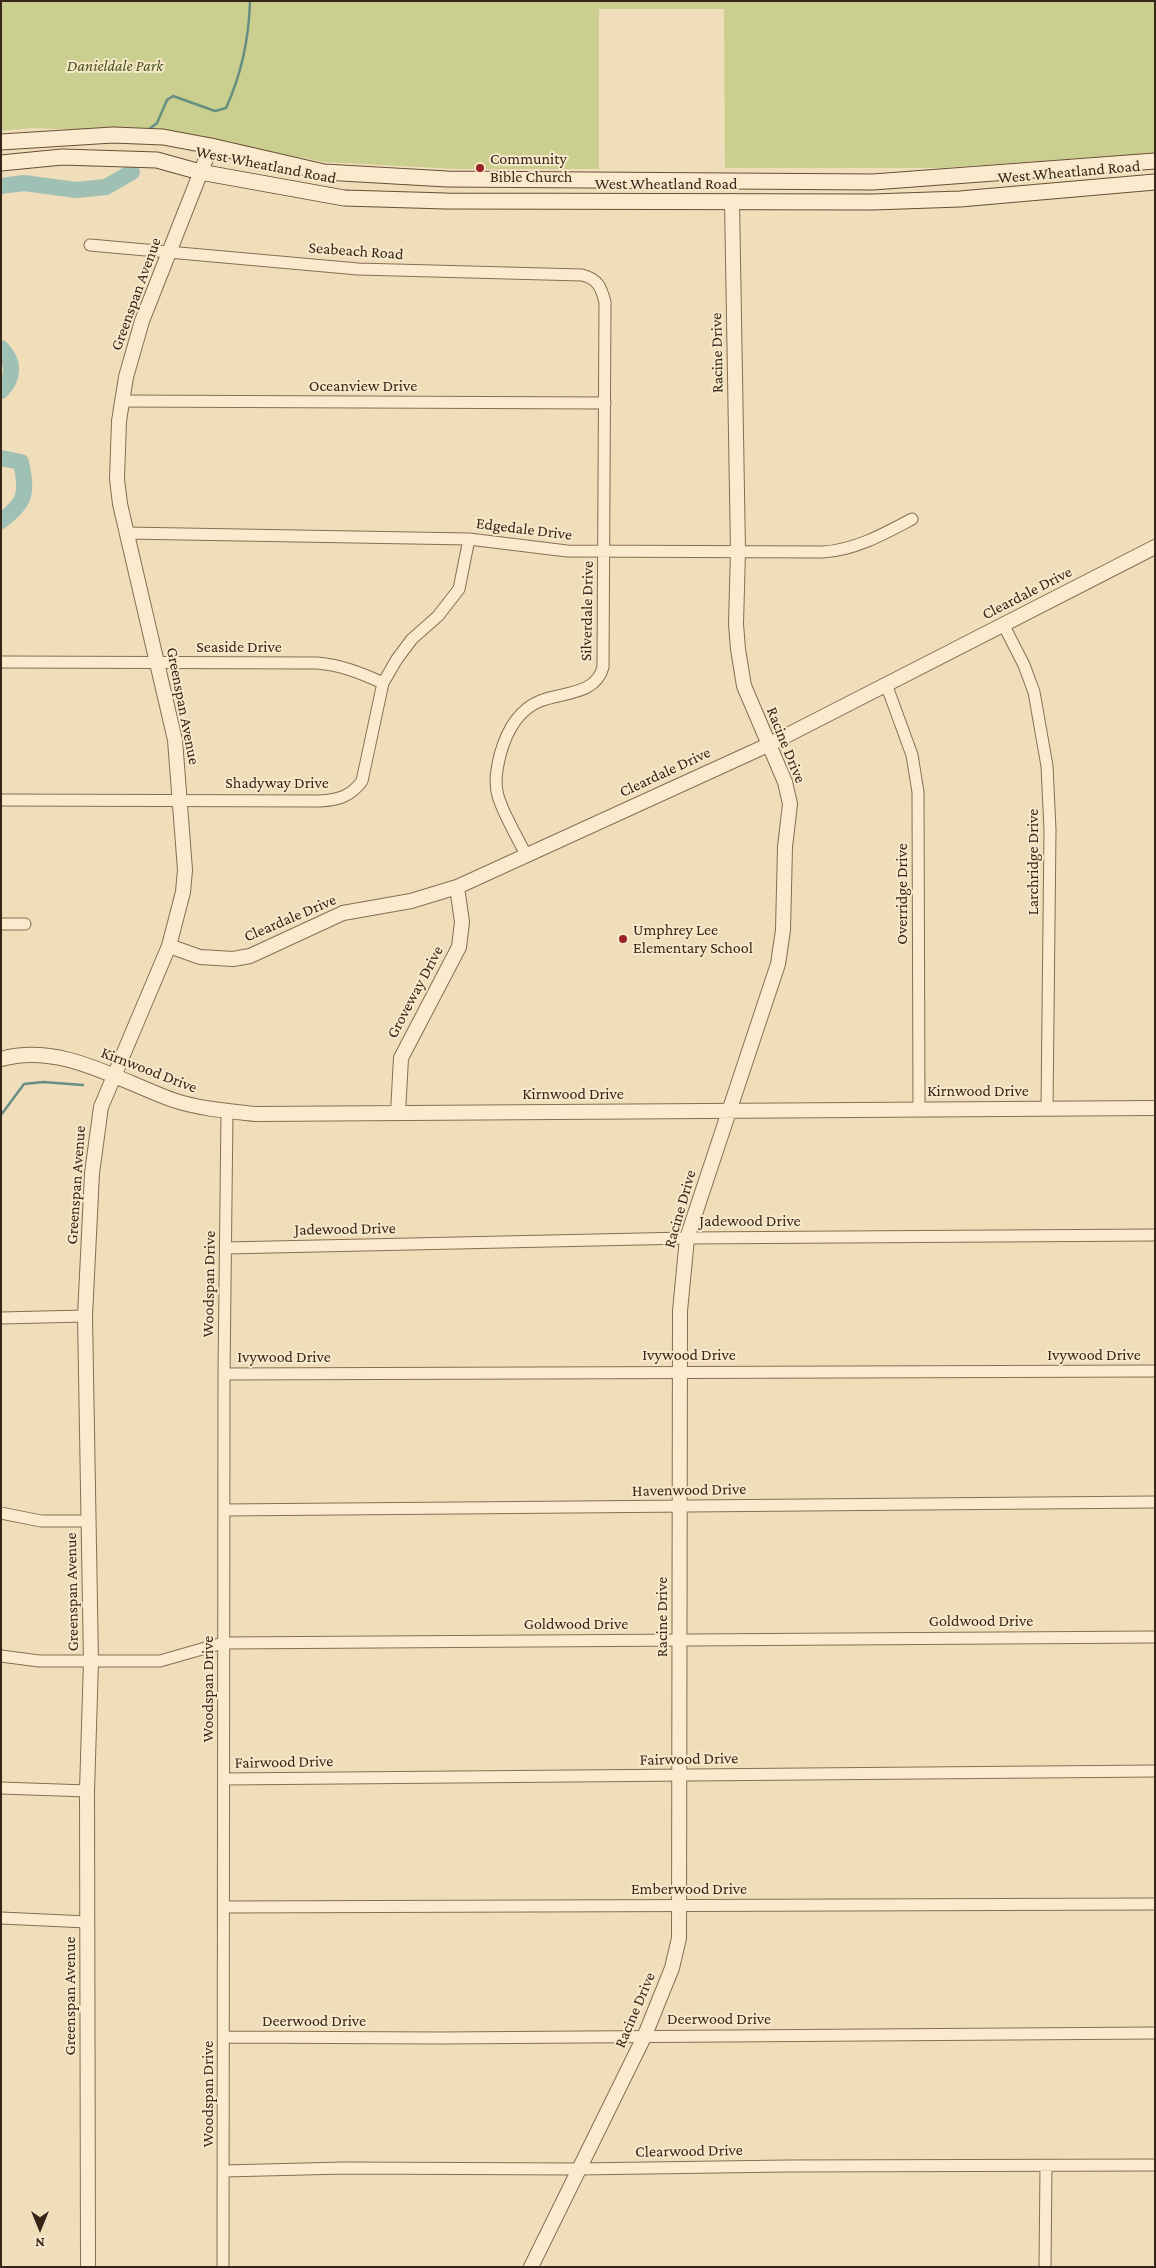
<!DOCTYPE html>
<html>
<head>
<meta charset="utf-8">
<style>
	body { margin:0 }
	#map { position:relative; width:1156px; height:2268px; overflow:hidden; background:#f0ddba; font-family:"Crimson Pro",serif }
	canvas { display:block }
	.frame { position:absolute; inset:0; border:2px solid #36261a; pointer-events:none }
	.north { position:absolute; left:15px; top:2203px; width:50px; height:50px; -webkit-text-stroke:4px #f7e8ca; paint-order:stroke; rotate:180deg; font-size:14px; font-weight:700; line-height:20px; text-align:center; color:#36261a }
	.north::after { content:''; display:block; margin:auto; width:18px; height:22px; background:#36261a; clip-path:polygon(50% 0,100% 100%,50% 72%,0 100%) }
</style>
</head>
<body>
<div id="map">
<canvas width="1156" height="2268"></canvas>
<div class="frame"></div>
<div class="north">N</div>
</div>
<script>
const ctx = document.querySelector('canvas').getContext('2d');
ctx.lineJoin = 'round';
function paint(path, color) { ctx.fillStyle = color; ctx.fill(path, 'evenodd'); }
function stroke(path, color, width, dash) { ctx.strokeStyle = color; ctx.lineWidth = width; ctx.lineCap = dash ? 'butt' : 'round'; ctx.setLineDash(dash || []); ctx.stroke(path); }
function label(font, color, halo, rows, align = 'center') {
  ctx.font = font + ' "Crimson Pro",serif'; ctx.lineWidth = 4; ctx.setLineDash([]); ctx.textBaseline = 'middle'; ctx.strokeStyle = halo; ctx.fillStyle = color; for (const [text, x, y, turn = 0] of rows) {
    ctx.save(); ctx.translate(x, y); ctx.rotate((+turn || 0) * Math.PI / 180); ctx.textAlign = isNaN(turn) ? turn : align; if (halo) ctx.strokeText(text, 0, 0); ctx.fillText(text, 0, 0); ctx.restore();
  }
}
const green = new Path2D(`
	M 1,1 L 1155,1 L 1155,153 L 940,168 L 725,168 L 724,9 L 599,9 L 599,169 L 457,169 L 324,162 L 177,134 L 33,128 L 1,131 Z`);
const stream = new Path2D(`
	M 148,130 L 157,123 L 167,100 L 173,96 L 215,111 L 226,108 C 242,73 249,40 250,1
	M 1,1115 L 24,1084 L 43,1082 L 83,1085`);
const river = new Path2D(`
	M 1,186 L 24,183 L 76,190 L 106,187 L 132,172
	M 1,348 C 14,361 15,377 1,391
	M 1,458 L 21,462 C 27,492 27,502 1,521`);
const minor = new Path2D(`
	M 90,245 L 358,269 L 582,275 C 598,279 601,287 605,302 L 603,667 C 596,695 563,692 540,701 C 518,710 506,733 500,755 C 497,768 494,782 498,796 C 504,816 517,836 526,855
	M 121,401 L 605,403
	M 126,533 L 469,539 L 567,551 L 823,552 C 855,550 884,534 912,519
	M 1003,624 L 1024,665 L 1034,692 L 1047,766 L 1050,830 L 1047,1108
	M 1,662 L 317,663 C 341,665 361,673 383,683
	M 886,684 L 912,755 L 918,792 L 919,1109
	M 1,800 L 320,801 C 339,800 351,796 362,781 L 383,683 L 397,659 L 412,639 L 438,616 L 459,589 L 469,539
	M 1,924 L 25,924
	M 226,1248 L 687,1238 L 1155,1235
	M 1,1318 L 85,1316
	M 224,1374 L 1155,1371
	M 224,1510 L 1155,1502
	M 1,1513 L 41,1521 L 88,1521
	M 1,1656 L 39,1661 L 160,1661 L 223,1643 L 1155,1637
	M 224,1779 L 1155,1771
	M 1,1788 L 87,1791
	M 224,1907 L 1155,1904
	M 1,1918 L 87,1922
	M 224,2037 L 441,2038 L 1155,2033
	M 224,2171 L 344,2168 L 578,2169 L 788,2166 L 1155,2165
	M 223,2267 L 224,1374 L 227,1111
	M 1045,2267 L 1046,2166`);
const tertiary = new Path2D(`
	M 169,946 L 200,957 L 233,959 L 250,956 L 343,913 L 411,901 L 457,887 L 768,745 L 1155,547
	M 1,1059 C 61,1042 119,1081 173,1100 C 200,1109 228,1111 256,1114 L 1155,1108
	M 398,1113 L 401,1058 L 459,947 L 462,922 L 457,887
	M 88,2267 L 87,1791 L 91,1662 L 85,1316 L 92,1173 L 101,1107 L 169,946 L 183,892 L 185,870 L 175,740 L 120,504 L 117,479 L 119,421 L 126,377 L 142,321 L 211,146
	M 531,2267 L 645,2035 L 672,1968 L 679,1938 L 680,1311 L 687,1238 L 778,964 L 783,930 L 785,847 L 790,804 L 785,782 L 744,686 L 738,649 L 736,624 L 738,551 L 732,201`);
const secondary = new Path2D(`
	M 1,142 L 113,135 L 163,137 L 211,146 L 324,172 L 447,179 L 873,182 L 1155,161
	M 1,163 L 62,157 L 157,160 L 200,172 L 344,198 L 446,201 L 873,202 L 960,199 L 1155,182`);
const markers = [
	[480,168,5,"#9a2128"],
	[623,939,5,"#9a2128"]
];
const parkNames = [
	["Danieldale Park",115,66]
];
const poiNames = [
	["Community",490,159],
	["Bible Church",490,177],
	["Umphrey Lee",633,930],
	["Elementary School",633,948]
];
const streetNames = [
	["West Wheatland Road",266,165,11],
	["West Wheatland Road",1069,172,-5],
	["West Wheatland Road",666,184],
	["Seabeach Road",356,251,4],
	["Greenspan Avenue",136,294,-70],
	["Racine Drive",717,353,-91],
	["Oceanview Drive",363,386],
	["Edgedale Drive",524,529,7],
	["Cleardale Drive",1027,593,-27],
	["Silverdale Drive",587,611,-89],
	["Seaside Drive",239,647],
	["Greenspan Avenue",183,706,79],
	["Racine Drive",786,745,68],
	["Cleardale Drive",665,772,-25],
	["Shadyway Drive",277,783],
	["Larchridge Drive",1033,862,-90],
	["Overridge Drive",902,894,-90],
	["Cleardale Drive",290,918,-23],
	["Groveway Drive",415,992,-62],
	["Kirnwood Drive",149,1070,21],
	["Kirnwood Drive",978,1091],
	["Kirnwood Drive",573,1094],
	["Greenspan Avenue",76,1185,-86],
	["Racine Drive",680,1209,-74],
	["Jadewood Drive",750,1221],
	["Jadewood Drive",345,1229,-1],
	["Woodspan Drive",209,1284,-89],
	["Ivywood Drive",689,1355],
	["Ivywood Drive",1094,1355],
	["Ivywood Drive",284,1357],
	["Havenwood Drive",689,1490,-1],
	["Greenspan Avenue",72,1592,-91],
	["Racine Drive",662,1617,-90],
	["Goldwood Drive",981,1621],
	["Goldwood Drive",576,1624],
	["Woodspan Drive",208,1689,-90],
	["Fairwood Drive",689,1759,-1],
	["Fairwood Drive",284,1762,-1],
	["Emberwood Drive",689,1889],
	["Greenspan Avenue",70,1996,-90],
	["Racine Drive",635,2010,-67],
	["Deerwood Drive",719,2019],
	["Deerwood Drive",314,2021],
	["Woodspan Drive",208,2094,-90],
	["Clearwood Drive",689,2151,-1]
];
paint(green, '#cace8e');
stroke(stream, '#678e82', 2.5);
stroke(river, '#9fc0b5', 16);
stroke(minor, '#886d54', 13);
stroke(tertiary, '#886d54', 16);
stroke(secondary, '#694e37', 17);
stroke(minor, '#fbebce', 11);
stroke(tertiary, '#fbebce', 14);
stroke(secondary, '#fbebce', 15);
for (const [x, y, r, color] of markers) { const dot = new Path2D(); dot.arc(x, y, r, 0, 2 * Math.PI); ctx.fillStyle = color; ctx.fill(dot); stroke(dot, '#f7e8ca', 2); }
label('italic 16px', '#49531f', '#f7e8ca', parkNames);
label('16px', '#36261a', '#f7e8ca', poiNames, 'left');
label('16px', '#36261a', '#f7e8ca', streetNames);
</script>
</body>
</html>
